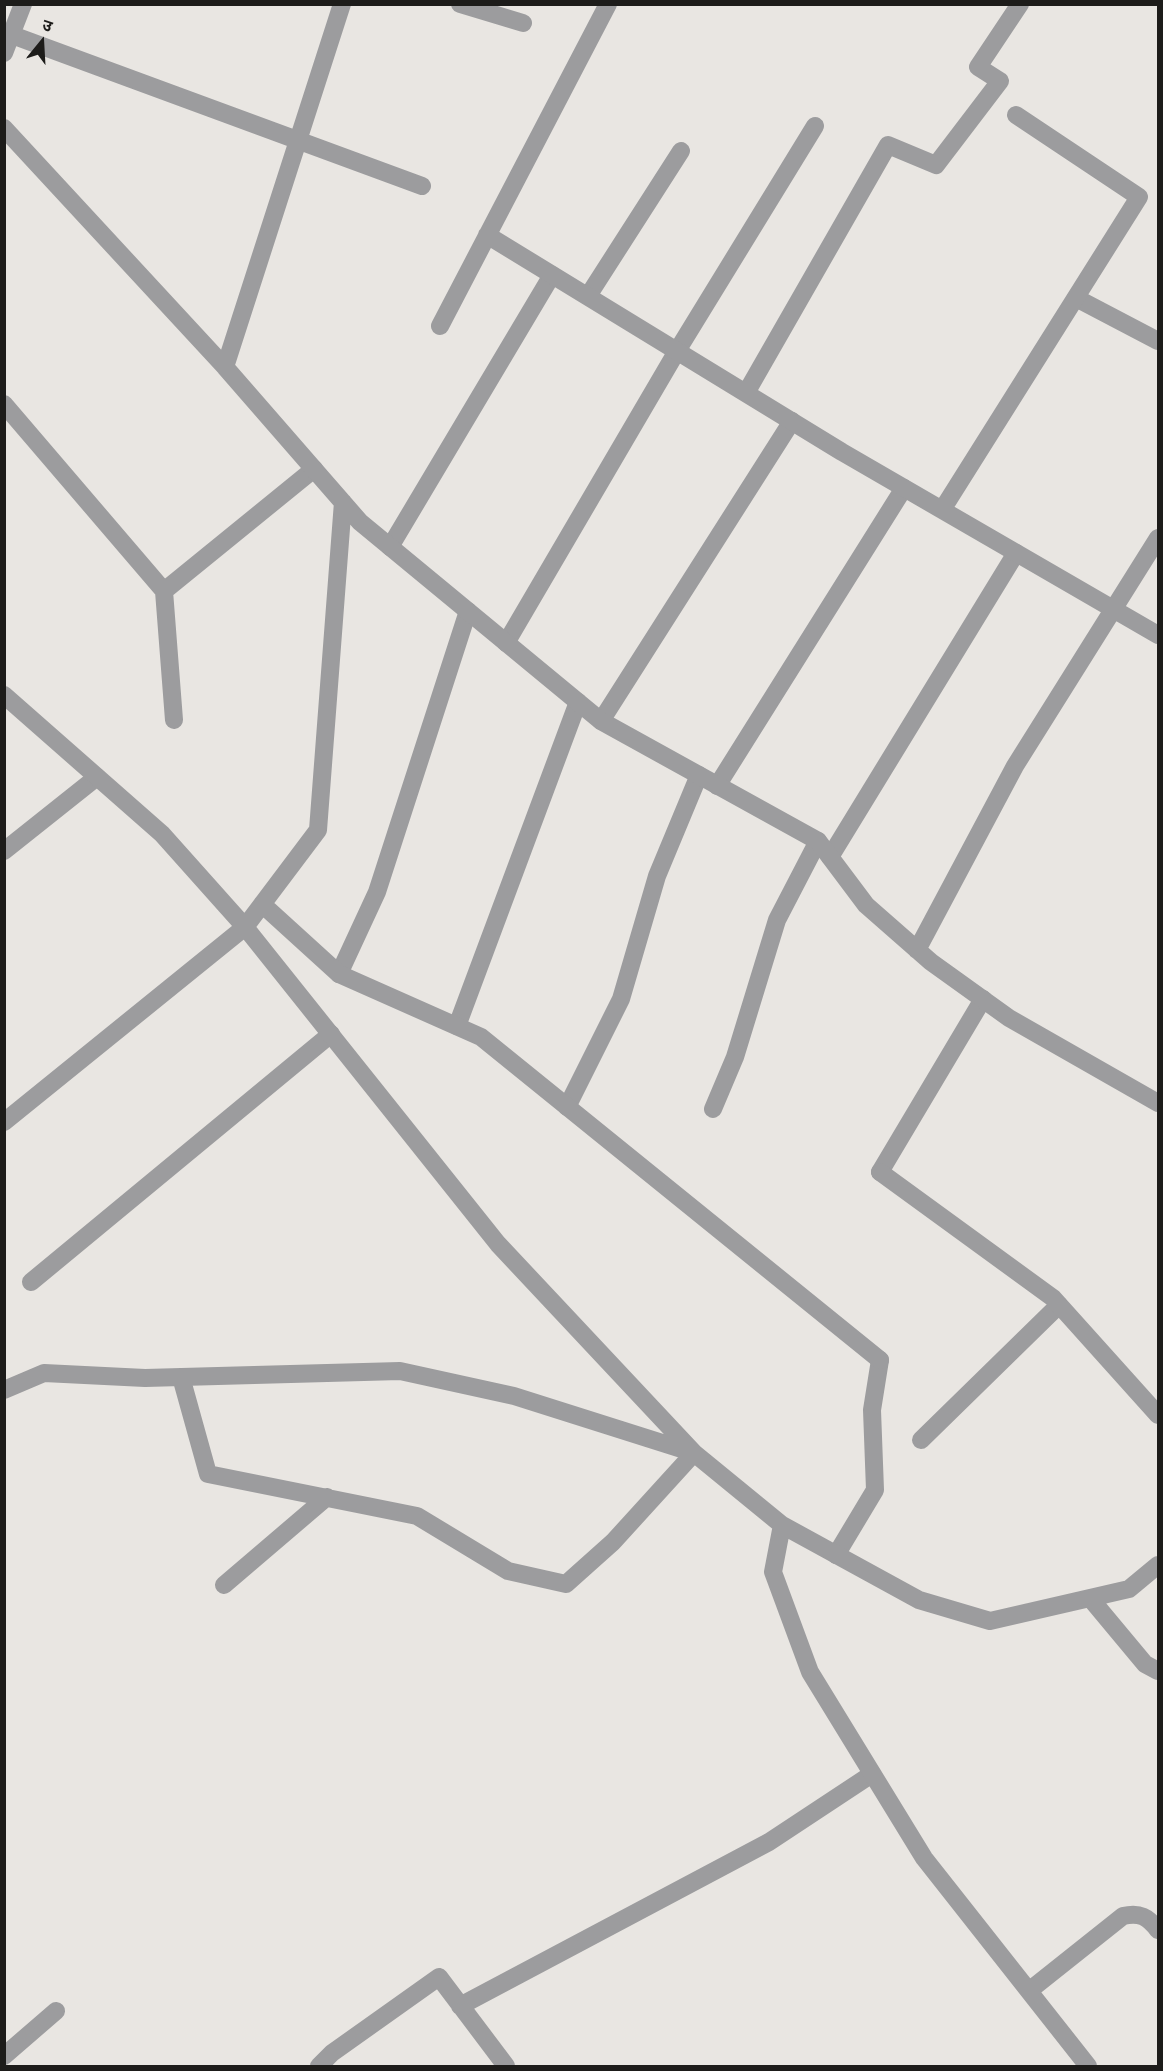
<!DOCTYPE html>
<html>
<head>
<meta charset="utf-8">
<style>
	body { margin:0 }
	#map { position:relative; width:1163px; height:2071px; overflow:hidden; background:#e9e6e2; font-family:"IBM Plex Sans","Noto Sans Devanagari",sans-serif }
	canvas { display:block }
	.frame { position:absolute; inset:0; border:6px solid #1d1c1a; pointer-events:none }
	.north { position:absolute; left:12px; top:12px; width:60px; height:60px; -webkit-text-stroke:4px #e9e6e2; paint-order:stroke; rotate:18deg; font-size:16px; font-weight:700; line-height:24px; text-align:center; color:#1d1c1a }
	.north::after { content:''; display:block; margin:auto; width:21px; height:27px; background:#1d1c1a; clip-path:polygon(50% 0,100% 100%,50% 72%,0 100%) }
</style>
</head>
<body>
<div id="map">
<canvas width="1163" height="2071"></canvas>
<div class="frame"></div>
<div class="north">उ</div>
</div>
<script>
const ctx = document.querySelector('canvas').getContext('2d');
ctx.lineJoin = 'round';
function stroke(path, color, width, dash) { ctx.strokeStyle = color; ctx.lineWidth = width; ctx.lineCap = dash ? 'butt' : 'round'; ctx.setLineDash(dash || []); ctx.stroke(path); }
const lane = new Path2D(`
	M 588,296 L 681,151
	M 1076,298 L 1158,341
	M 4,404 L 164,591
	M 390,547 L 552,275
	M 506,643 L 677,351 L 815,126
	M 174,720 L 164,591 L 314,469
	M 601,721 L 792,421
	M 717,786 L 904,488
	M 4,851 L 97,777
	M 830,857 L 1016,553
	M 339,974 L 377,892 L 468,611
	M 457,1026 L 578,702
	M 567,1107 L 621,999 L 657,876 L 699,775
	M 713,1109 L 735,1057 L 777,920 L 818,841
	M 880,1172 L 983,999
	M 31,1282 L 331,1034
	M 921,1440 L 1059,1305
	M 836,1555 L 875,1490 L 872,1410 L 880,1360
	M 460,2006 L 769,1842 L 872,1774
	M 319,2066 L 332,2053 L 439,1977 L 506,2066`);
const street = new Path2D(`
	M 460,4 L 523,23
	M 12,35 L 422,186
	M 4,53 L 23,4
	M 4,128 L 225,367 L 360,522 L 601,721 L 818,841 L 866,905 L 931,962 L 1009,1018 L 1158,1103
	M 487,235 L 842,452 L 1158,635
	M 440,326 L 608,4
	M 225,367 L 342,4
	M 746,393 L 888,145 L 936,165 L 1000,81 L 978,67 L 1020,4
	M 942,510 L 1139,197 L 1016,115
	M 4,695 L 162,834 L 245,927 L 498,1244 L 694,1453 L 782,1525 L 919,1600 L 990,1621 L 1129,1589 L 1158,1565
	M 262,904 L 339,974 L 481,1037 L 880,1360
	M 917,950 L 1015,766 L 1158,538
	M 4,1122 L 245,927 L 318,830 L 343,502
	M 880,1172 L 1053,1298 L 1158,1415
	M 4,1390 L 44,1373 L 145,1378 L 400,1371 L 514,1396 L 694,1453 L 613,1542 L 566,1584 L 508,1571 L 417,1516 L 208,1474 L 181,1377
	M 782,1525 L 773,1572 L 810,1672 L 924,1858 L 1088,2066
	M 224,1585 L 327,1497
	M 1090,1598 L 1145,1664 L 1158,1671
	M 1030,1990 L 1123,1916 C 1140,1912 1148,1917 1158,1930
	M 4,2056 L 56,2011`);
stroke(lane, '#9c9c9e', 18);
stroke(street, '#9c9c9e', 18);
</script>
</body>
</html>
